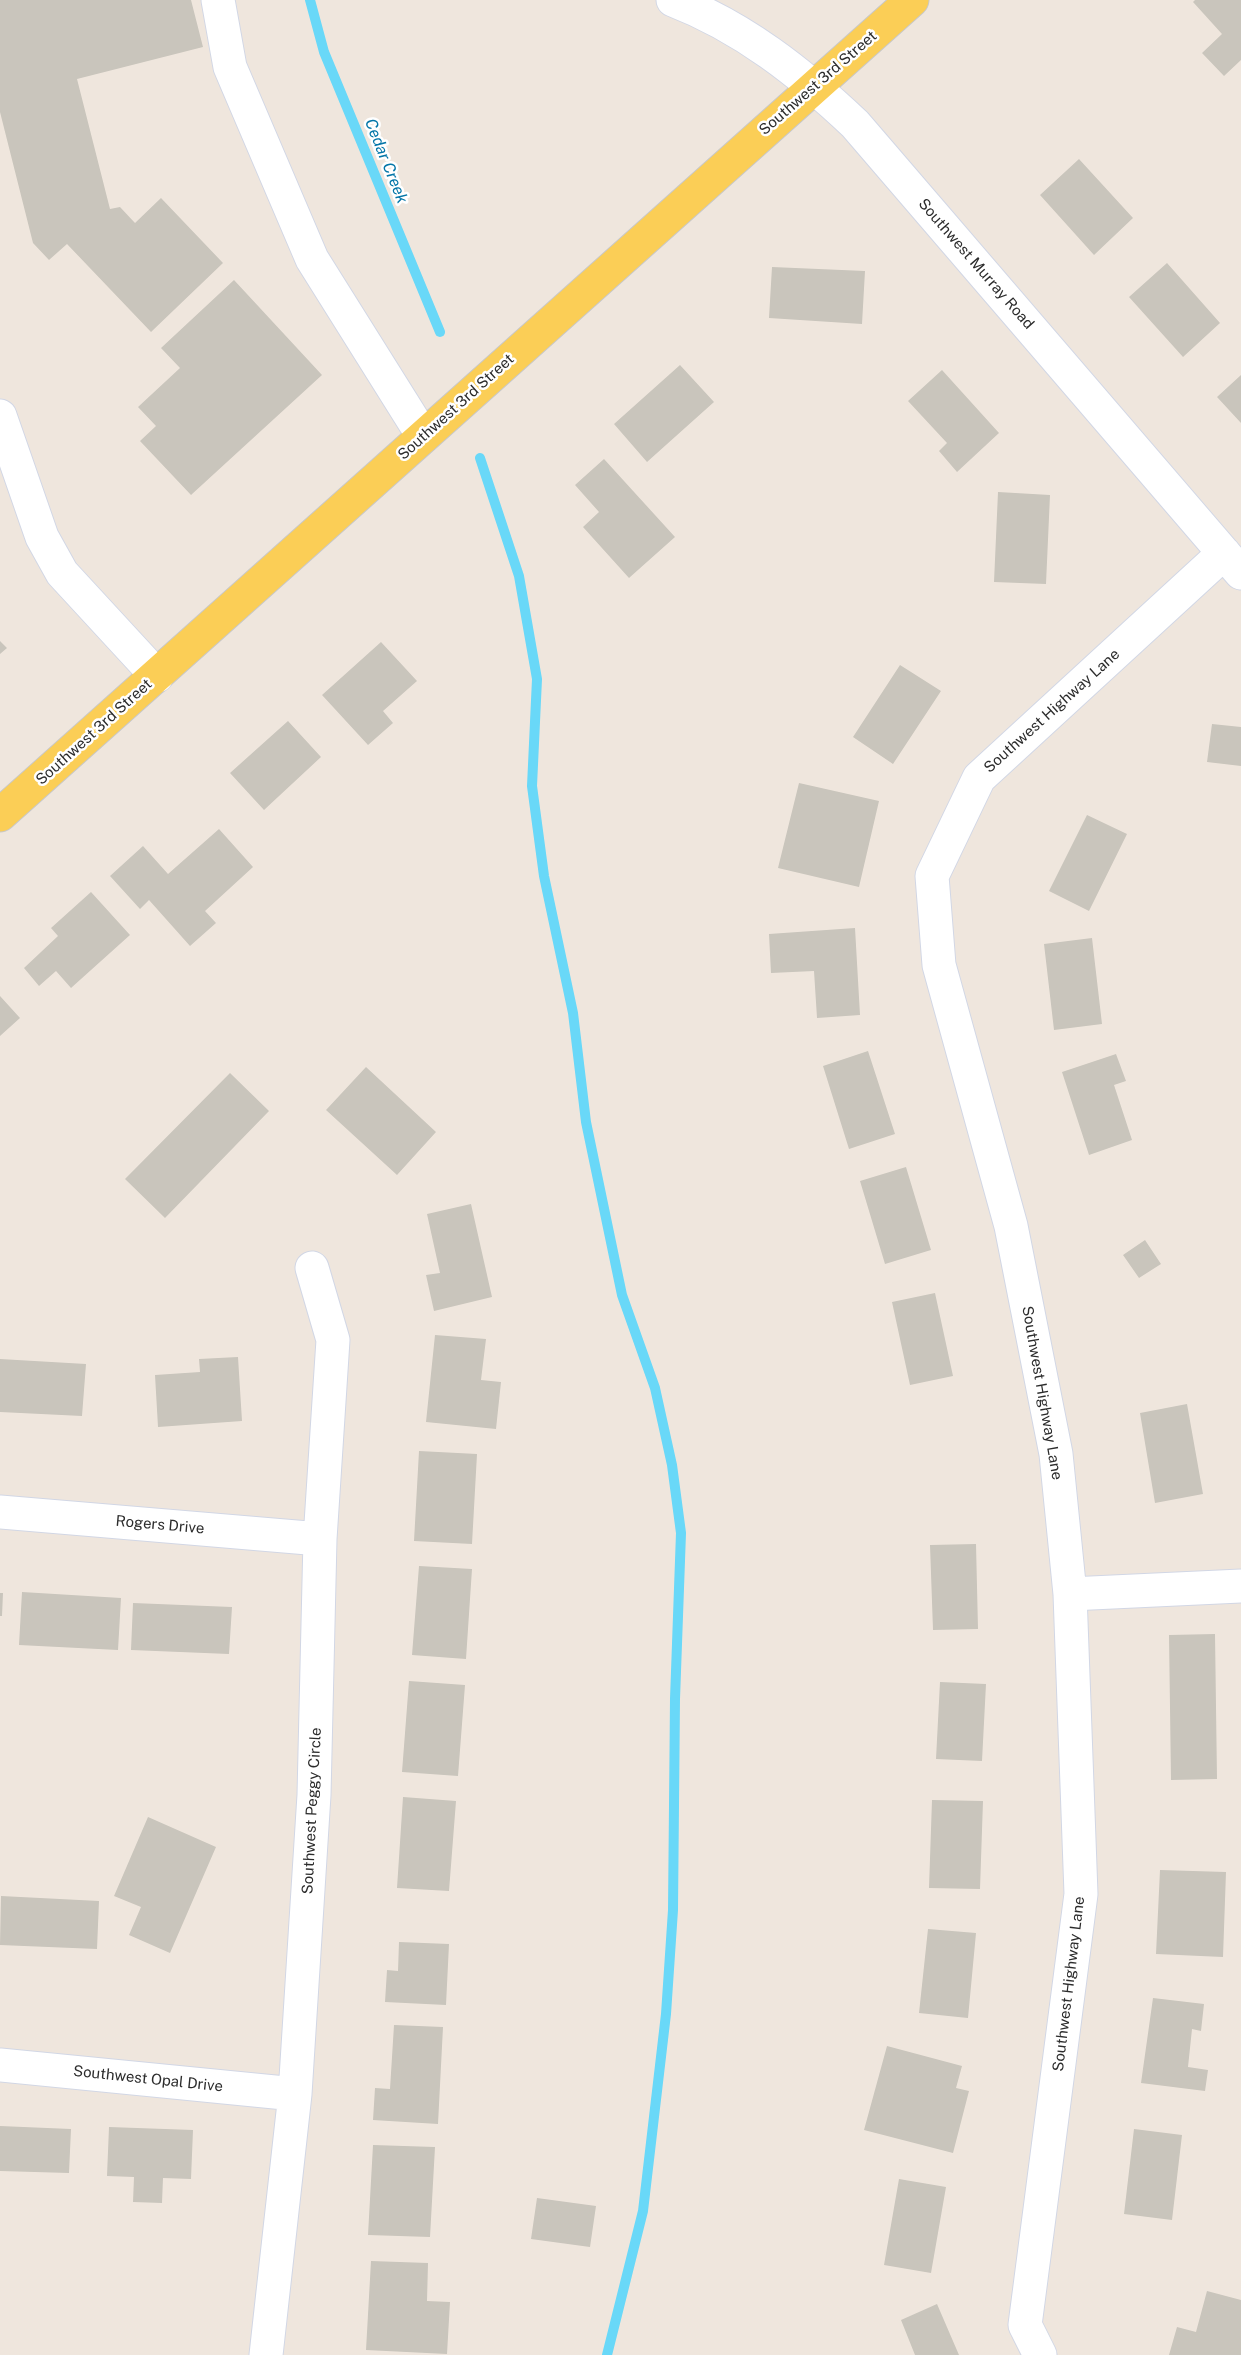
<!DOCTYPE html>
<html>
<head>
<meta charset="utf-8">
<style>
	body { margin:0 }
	canvas { display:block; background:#efe6dd }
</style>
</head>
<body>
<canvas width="1241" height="2355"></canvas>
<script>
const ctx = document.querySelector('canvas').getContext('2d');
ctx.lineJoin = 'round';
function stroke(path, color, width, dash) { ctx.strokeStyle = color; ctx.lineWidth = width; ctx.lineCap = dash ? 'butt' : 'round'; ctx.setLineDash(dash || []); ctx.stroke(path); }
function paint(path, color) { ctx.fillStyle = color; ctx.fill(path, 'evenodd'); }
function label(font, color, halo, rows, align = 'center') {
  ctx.font = font + ' "Public Sans",sans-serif'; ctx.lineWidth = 5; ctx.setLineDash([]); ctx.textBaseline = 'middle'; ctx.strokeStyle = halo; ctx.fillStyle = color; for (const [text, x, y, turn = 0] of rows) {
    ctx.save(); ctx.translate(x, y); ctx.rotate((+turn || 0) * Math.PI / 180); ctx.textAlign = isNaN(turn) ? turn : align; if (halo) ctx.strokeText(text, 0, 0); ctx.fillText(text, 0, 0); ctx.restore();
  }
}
const stream = new Path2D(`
	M 310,0 L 324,52 L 440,332
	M 480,458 L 519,576 L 537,679 L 532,786 L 544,876 L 573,1013 L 586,1122 L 622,1295 L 655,1388 L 672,1465 L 681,1533 L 675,1699 L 673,1910 L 666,2014 L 643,2211 L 607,2355`);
const building = new Path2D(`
	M 0,0 L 191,0 L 203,47 L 77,79 L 110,209 L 120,207 L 135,223 L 161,198 L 223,263 L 151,332 L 67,244 L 49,260 L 33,243 L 0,112 Z
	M 1195,0 L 1241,0 L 1241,60 L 1224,76 L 1202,53 L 1222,34 L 1193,2 Z
	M 1079,159 L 1133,218 L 1094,255 L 1040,195 Z
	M 1167,263 L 1220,323 L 1183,357 L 1129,297 Z
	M 772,267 L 865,271 L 862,324 L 769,318 Z
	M 234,280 L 322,375 L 191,495 L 140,441 L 156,426 L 138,407 L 180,368 L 161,348 Z
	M 680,365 L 714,402 L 647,462 L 614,424 Z
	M 942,370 L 999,433 L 957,472 L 939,451 L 947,443 L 908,401 Z
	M 1241,375 L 1241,423 L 1217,397 Z
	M 604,459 L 675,537 L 629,578 L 583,527 L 599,512 L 575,485 Z
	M 998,492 L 1050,495 L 1046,584 L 994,582 Z
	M 0,641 L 7,648 L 0,654 Z
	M 381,642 L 417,681 L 383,711 L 393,723 L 368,745 L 322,695 Z
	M 900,665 L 941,691 L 893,764 L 853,737 Z
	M 288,721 L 321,757 L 264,810 L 230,773 Z
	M 1212,724 L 1241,727 L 1241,766 L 1207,762 Z
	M 799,783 L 879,801 L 859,887 L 778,868 Z
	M 1087,815 L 1127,834 L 1089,911 L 1049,891 Z
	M 219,829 L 253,867 L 205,911 L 216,923 L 190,946 L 149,900 L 140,909 L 110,876 L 143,846 L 168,874 Z
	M 91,892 L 130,935 L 71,988 L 56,971 L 39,986 L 24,968 L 58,936 L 51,928 Z
	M 855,928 L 860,1015 L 817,1018 L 814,971 L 771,973 L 769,934 Z
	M 1092,938 L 1102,1024 L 1054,1030 L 1044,944 Z
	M 0,996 L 20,1018 L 0,1036 Z
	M 868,1051 L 895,1134 L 849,1149 L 823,1066 Z
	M 1116,1054 L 1126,1081 L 1114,1085 L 1132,1140 L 1089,1155 L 1062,1072 Z
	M 366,1067 L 436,1132 L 397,1175 L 326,1110 Z
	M 230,1073 L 269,1111 L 165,1218 L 125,1179 Z
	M 906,1167 L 931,1250 L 885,1264 L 860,1181 Z
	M 471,1204 L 492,1297 L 434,1311 L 426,1275 L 440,1273 L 427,1214 Z
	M 1145,1240 L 1161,1264 L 1139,1278 L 1123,1255 Z
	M 935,1293 L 953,1376 L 910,1385 L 892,1302 Z
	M 435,1335 L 486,1339 L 481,1380 L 501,1382 L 496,1429 L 426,1422 Z
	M 238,1357 L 242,1421 L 158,1427 L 155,1375 L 200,1372 L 199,1359 Z
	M 0,1359 L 86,1364 L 82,1416 L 0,1412 Z
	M 1187,1404 L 1203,1494 L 1155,1503 L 1140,1413 Z
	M 419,1451 L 477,1454 L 472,1544 L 414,1541 Z
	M 976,1544 L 978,1629 L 933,1630 L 930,1545 Z
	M 419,1566 L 472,1569 L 466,1659 L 412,1655 Z
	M 22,1592 L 121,1598 L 118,1650 L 19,1645 Z
	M 0,1593 L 3,1593 L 2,1616 L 0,1616 Z
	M 133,1603 L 232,1607 L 229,1654 L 131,1650 Z
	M 1215,1634 L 1217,1779 L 1171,1780 L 1169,1635 Z
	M 409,1681 L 465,1685 L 458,1776 L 402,1772 Z
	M 940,1682 L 986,1684 L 982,1761 L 936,1759 Z
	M 403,1797 L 456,1801 L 449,1891 L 397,1888 Z
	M 932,1800 L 983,1801 L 980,1889 L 929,1888 Z
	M 148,1817 L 216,1847 L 170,1953 L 129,1935 L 141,1907 L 114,1896 Z
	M 1160,1870 L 1226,1872 L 1223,1957 L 1156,1954 Z
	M 1,1896 L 99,1901 L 97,1949 L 0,1945 Z
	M 928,1929 L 976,1933 L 968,2018 L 919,2013 Z
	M 399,1942 L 449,1944 L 446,2005 L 385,2002 L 387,1970 L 398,1971 Z
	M 1153,1998 L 1204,2004 L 1201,2031 L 1192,2029 L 1188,2067 L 1208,2070 L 1205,2091 L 1141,2083 Z
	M 394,2025 L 443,2027 L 438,2124 L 373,2120 L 375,2088 L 390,2089 Z
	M 887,2046 L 962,2066 L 956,2088 L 969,2091 L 953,2153 L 864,2130 Z
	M 0,2126 L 71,2129 L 69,2173 L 0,2171 Z
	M 109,2127 L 193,2130 L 191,2179 L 163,2178 L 162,2203 L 133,2202 L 134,2177 L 107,2176 Z
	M 1134,2129 L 1182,2135 L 1172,2220 L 1124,2214 Z
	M 373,2145 L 435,2147 L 430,2237 L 368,2235 Z
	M 899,2179 L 946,2187 L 931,2273 L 884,2265 Z
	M 537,2198 L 596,2206 L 590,2247 L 531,2239 Z
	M 371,2261 L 428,2263 L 427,2301 L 450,2302 L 447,2354 L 366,2350 Z
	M 1207,2291 L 1241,2300 L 1241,2355 L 1169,2355 L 1177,2327 L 1196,2332 Z
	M 937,2304 L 959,2355 L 915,2355 L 901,2320 Z`);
const minor = new Path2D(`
	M 218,0 L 230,67 L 312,259 L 423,436
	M 673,0 C 743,27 801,73 855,124 L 1241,573
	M 0,416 L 42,537 L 62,573 L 157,676
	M 0,1512 L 320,1539
	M 1070,1594 L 1241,1586
	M 0,2065 L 295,2094
	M 266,2355 L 295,2094 L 314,1795 L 320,1539 L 333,1340 L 312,1268
	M 1040,2355 L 1025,2325 L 1081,1894 L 1070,1594 L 1056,1454 L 1011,1226 L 939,965 L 932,876 L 979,778 L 1224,553`);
const major = new Path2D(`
	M 0,815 L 912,0`);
const streetNames = [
	["Southwest 3rd Street",818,83,-41],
	["Southwest Murray Road",976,264,49],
	["Southwest 3rd Street",456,407,-42],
	["Southwest Highway Lane",1052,711,-42],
	["Southwest 3rd Street",94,732,-42],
	["Southwest Highway Lane",1042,1393,80],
	["Rogers Drive",160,1525,5],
	["Southwest Peggy Circle",312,1811,-87],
	["Southwest Highway Lane",1069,1984,-83],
	["Southwest Opal Drive",148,2079,6]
];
const waterNames = [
	["Cedar Creek",386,161,68]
];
stroke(stream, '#69d8f8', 10);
paint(building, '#c9c5bc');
stroke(minor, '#d2d7e5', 35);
stroke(major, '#c8c8c8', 35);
stroke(minor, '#fff', 33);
stroke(major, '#fbce56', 33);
label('15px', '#2c2c2c', '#fff', streetNames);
label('italic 16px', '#0476a8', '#fff', waterNames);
</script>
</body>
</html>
